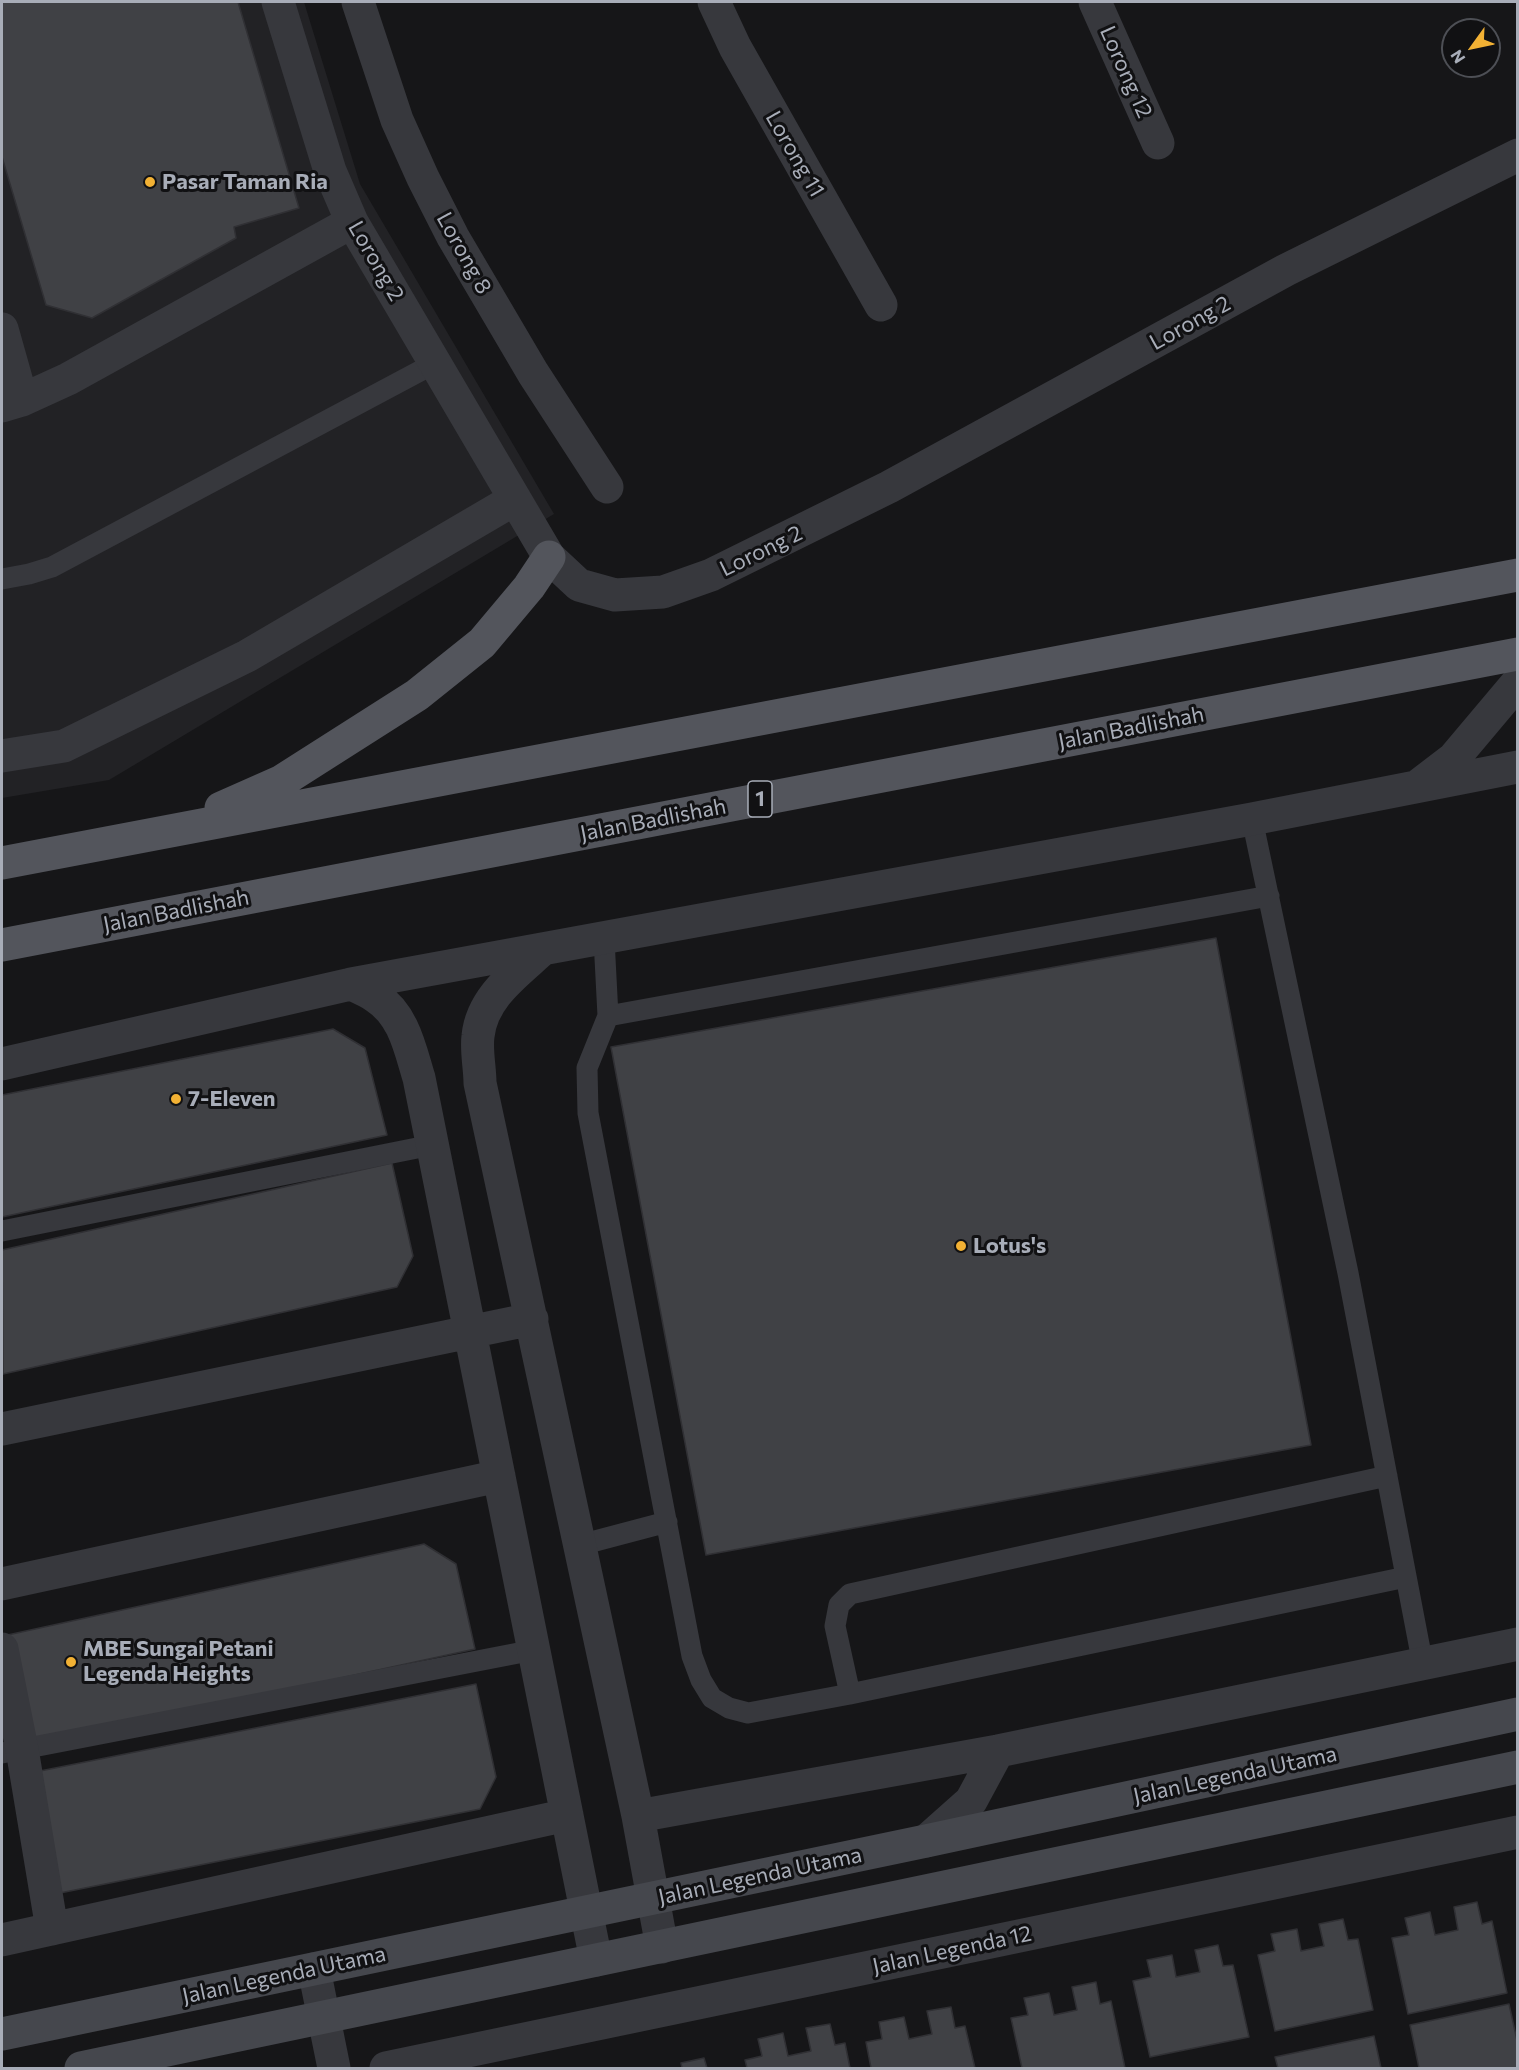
<!DOCTYPE html>
<html>
<head>
<meta charset="utf-8">
<style>
	body { margin:0 }
	#map { position:relative; width:1519px; height:2070px; overflow:hidden; background:#161618; font-family:Commissioner,sans-serif }
	canvas { display:block }
	.frame { position:absolute; inset:0; border:3px solid #a8adb8; pointer-events:none }
	.north { position:absolute; left:1441px; top:18px; width:60px; height:60px; box-sizing:border-box; background:#111113; border:2px solid #4d4f55; border-radius:50%; rotate:237deg; font-size:16px; font-weight:700; line-height:24px; text-align:center; color:#a8adb8 }
	.north::after { content:''; display:block; margin:auto; width:21px; height:27px; background:#f2b134; clip-path:polygon(50% 0,100% 100%,50% 72%,0 100%) }
</style>
</head>
<body>
<div id="map">
<canvas width="1519" height="2070"></canvas>
<div class="frame"></div>
<div class="north">N</div>
</div>
<script>
const ctx = document.querySelector('canvas').getContext('2d');
ctx.lineJoin = 'round';
function paint(path, color) { ctx.fillStyle = color; ctx.fill(path, 'evenodd'); }
function stroke(path, color, width, dash) { ctx.strokeStyle = color; ctx.lineWidth = width; ctx.lineCap = dash ? 'butt' : 'round'; ctx.setLineDash(dash || []); ctx.stroke(path); }
function label(font, color, halo, rows, align = 'center') {
  ctx.font = font + ' Commissioner,sans-serif'; ctx.lineWidth = 6; ctx.setLineDash([]); ctx.textBaseline = 'middle'; ctx.strokeStyle = halo; ctx.fillStyle = color; for (const [text, x, y, turn = 0] of rows) {
    ctx.save(); ctx.translate(x, y); ctx.rotate((+turn || 0) * Math.PI / 180); ctx.textAlign = isNaN(turn) ? turn : align; if (halo) ctx.strokeText(text, 0, 0); ctx.fillText(text, 0, 0); ctx.restore();
  }
}
const built = new Path2D(`
	M 2,2 L 304,2 L 360,184 L 554,514 L 109,780 L 2,798 Z`);
const building = new Path2D(`
	M 2,2 L 238,2 L 299,208 L 234,227 L 236,238 L 92,318 L 46,305 L 2,157 Z
	M 1216,938 L 1311,1445 L 706,1555 L 611,1047 Z
	M 333,1029 L 365,1048 L 387,1135 L 2,1217 L 2,1095 Z
	M 392,1163 L 413,1256 L 397,1287 L 3,1374 L 2,1250 Z
	M 424,1544 L 456,1564 L 475,1649 L 27,1746 L 3,1636 Z
	M 476,1684 L 496,1777 L 480,1809 L 60,1893 L 35,1772 Z
	M 1477,1902 L 1482,1924 L 1492,1921 L 1507,1993 L 1408,2014 L 1392,1938 L 1409,1935 L 1405,1918 L 1430,1912 L 1435,1935 L 1458,1930 L 1454,1907 Z
	M 1343,1919 L 1348,1940 L 1358,1939 L 1373,2010 L 1275,2031 L 1258,1955 L 1275,1951 L 1271,1934 L 1297,1929 L 1301,1951 L 1324,1946 L 1319,1924 Z
	M 1218,1945 L 1223,1966 L 1233,1965 L 1249,2037 L 1150,2057 L 1133,1981 L 1151,1977 L 1147,1960 L 1172,1955 L 1176,1977 L 1200,1972 L 1195,1950 Z
	M 1096,1982 L 1100,2004 L 1111,2001 L 1125,2068 L 1022,2068 L 1011,2018 L 1028,2015 L 1024,1998 L 1049,1993 L 1054,2015 L 1077,2010 L 1072,1987 Z
	M 1509,2004 L 1518,2045 L 1518,2068 L 1419,2068 L 1410,2025 Z
	M 951,2007 L 955,2028 L 965,2026 L 975,2068 L 871,2068 L 866,2042 L 882,2039 L 879,2022 L 904,2017 L 909,2039 L 932,2034 L 927,2011 Z
	M 830,2024 L 835,2045 L 845,2043 L 850,2068 L 747,2068 L 745,2060 L 762,2056 L 758,2039 L 783,2033 L 788,2056 L 811,2051 L 806,2028 Z
	M 1374,2036 L 1381,2068 L 1278,2068 L 1275,2057 Z
	M 704,2058 L 707,2068 L 682,2068 L 681,2063 Z`);
const lane = new Path2D(`
	M 2,579 L 29,574 L 52,567 L 435,363
	M 1252,819 L 1348,1273 L 1423,1665
	M 604,939 L 608,1016 L 587,1068 L 588,1113 L 692,1656 L 701,1680 L 712,1698 L 729,1708 L 748,1713 L 850,1694 L 1406,1577
	M 608,1016 L 1269,896
	M 2,1231 L 432,1145
	M 580,1545 L 667,1522
	M 850,1694 L 835,1626 L 839,1605 L 850,1594 L 1387,1476
	M 2,1753 L 534,1650`);
const street = new Path2D(`
	M 278,2 L 330,171 L 352,222 L 549,557 L 579,585 L 615,595 L 663,592 L 711,575 L 889,487 L 1286,270 L 1518,155
	M 358,2 L 397,120 L 423,178 L 453,237 L 533,373 L 607,487
	M 714,2 L 735,47 L 881,305
	M 1095,2 L 1158,143
	M 2,329 L 22,400
	M 2,406 L 22,400 L 68,379 L 352,222
	M 2,756 L 64,746 L 247,656 L 515,499
	M 1420,784 L 1454,758 L 1518,682
	M 543,949 C 516,974 482,997 478,1036 C 476,1051 480,1068 480,1083 L 638,1816 L 662,1947
	M 351,984 C 360,988 369,992 376,997 C 404,1015 410,1049 419,1078 L 596,1960
	M 2,1064 L 351,984 L 1252,819 L 1518,767
	M 2,1429 L 532,1319
	M 2,1584 L 499,1476
	M 2,1649 L 22,1749 L 52,1929
	M 638,1816 L 998,1751 L 1518,1644
	M 926,1841 L 971,1801 L 998,1751
	M 2,1940 L 567,1815
	M 314,1969 L 334,2068
	M 386,2068 L 1518,1832`);
const secondary = new Path2D(`
	M 2,2034 L 926,1841 L 1518,1714
	M 81,2068 L 1518,1767`);
const primary = new Path2D(`
	M 221,808 L 282,781 L 417,695 L 482,643 L 529,587 L 549,557
	M 2,863 L 1518,575
	M 2,945 L 1518,654`);
const markers = [
	[150,182,6,"#f2b134"],
	[176,1099,6,"#f2b134"],
	[961,1246,6,"#f2b134"],
	[71,1662,6,"#f2b134"]
];
const shields = [
	[760,799,24]
];
const shieldNames = [
	["1",760,799]
];
const streetNames = [
	["Lorong 12",1126,72,66],
	["Lorong 11",795,154,60],
	["Lorong 8",464,253,61],
	["Lorong 2",376,261,60],
	["Lorong 2",1190,323,-29],
	["Lorong 2",761,551,-26],
	["Jalan Badlishah",1131,728,-11],
	["Jalan Badlishah",653,820,-11],
	["Jalan Badlishah",176,911,-11],
	["Jalan Legenda Utama",1235,1775,-12],
	["Jalan Legenda Utama",760,1876,-12],
	["Jalan Legenda 12",952,1950,-12],
	["Jalan Legenda Utama",284,1975,-12]
];
const poiNames = [
	["Pasar Taman Ria",162,182],
	["7-Eleven",188,1099],
	["Lotus's",973,1246],
	["MBE Sungai Petani",83,1649],
	["Legenda Heights",83,1674]
];
paint(built, '#222225');
paint(building, '#404145');
stroke(building, '#303034', 1.5);
stroke(lane, '#37383d', 21);
stroke(street, '#37383d', 33);
stroke(secondary, '#45474d', 33);
stroke(primary, '#53555c', 33);
for (const [x, y, r, color] of markers) { const dot = new Path2D(); dot.arc(x, y, r, 0, 2 * Math.PI); ctx.fillStyle = color; ctx.fill(dot); stroke(dot, '#111113', 2); }
for (const [x, y, w] of shields) { const box = new Path2D(); box.roundRect(x - w / 2, y - 18, w, 36, 4.5); ctx.fillStyle = '#111113'; ctx.fill(box); stroke(box, '#a8adb8', 1.5); }
label('bold 21px', '#a8adb8', null, shieldNames);
label('22px', '#a8adb8', '#111113', streetNames);
label('bold 22px', '#a8adb8', '#111113', poiNames, 'left');
</script>
</body>
</html>
